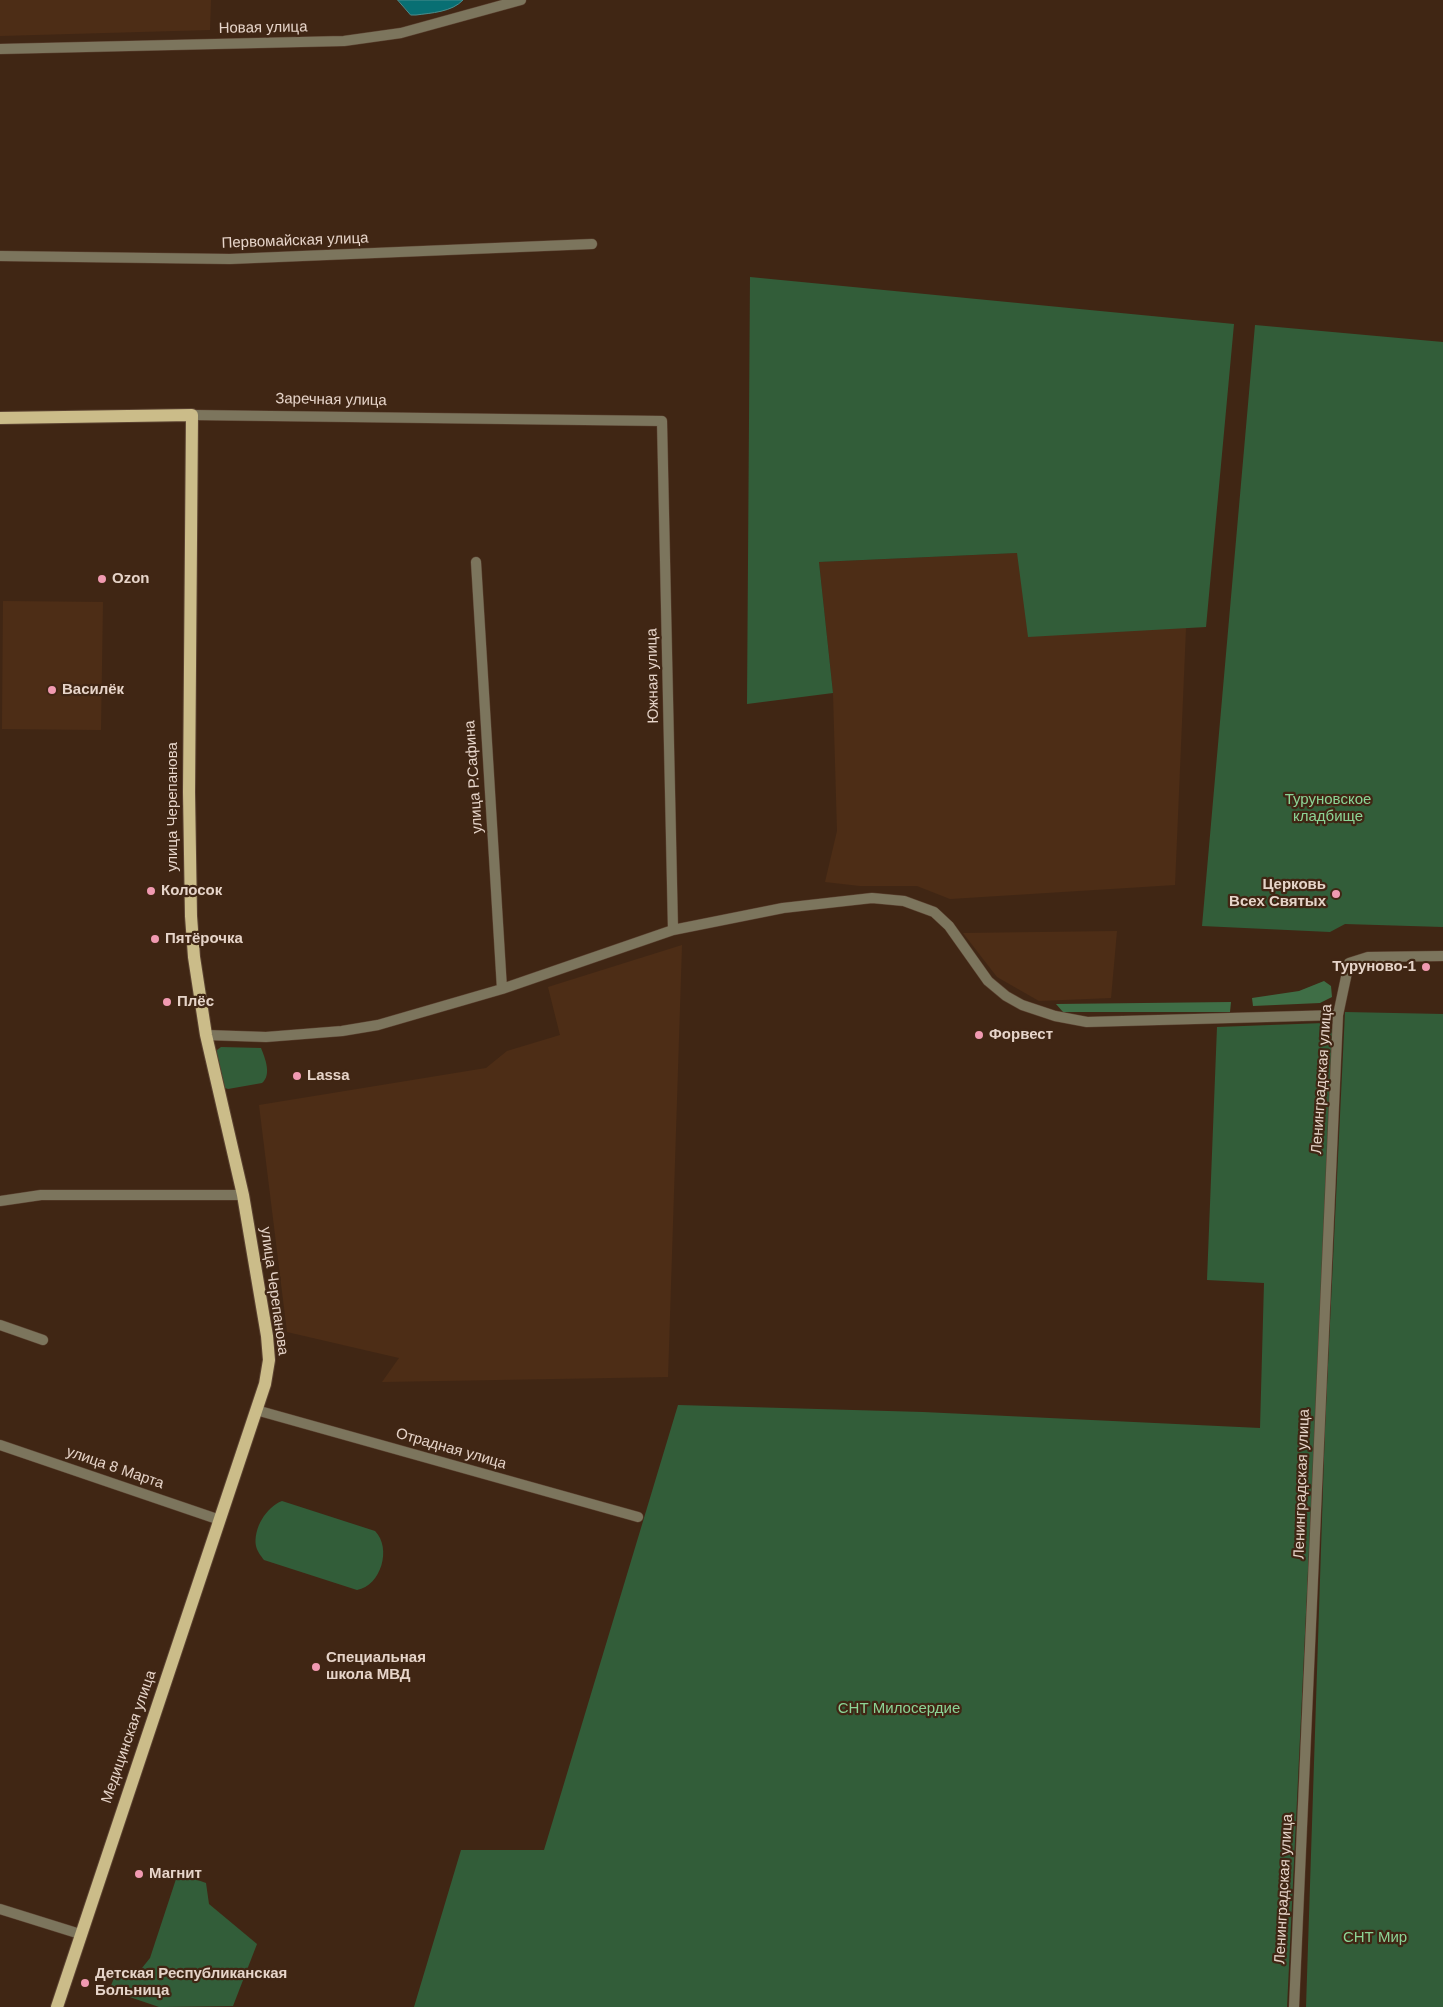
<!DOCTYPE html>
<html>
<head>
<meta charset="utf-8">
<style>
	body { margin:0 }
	canvas { display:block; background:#402614 }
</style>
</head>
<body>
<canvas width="1443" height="2007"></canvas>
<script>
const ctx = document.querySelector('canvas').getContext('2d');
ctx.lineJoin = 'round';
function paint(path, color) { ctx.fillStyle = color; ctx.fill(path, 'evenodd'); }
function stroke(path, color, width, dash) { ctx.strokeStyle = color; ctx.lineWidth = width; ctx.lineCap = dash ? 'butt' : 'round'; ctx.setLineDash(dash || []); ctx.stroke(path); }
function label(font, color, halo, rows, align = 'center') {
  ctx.font = font + ' Helvetica,sans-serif'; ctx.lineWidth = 4.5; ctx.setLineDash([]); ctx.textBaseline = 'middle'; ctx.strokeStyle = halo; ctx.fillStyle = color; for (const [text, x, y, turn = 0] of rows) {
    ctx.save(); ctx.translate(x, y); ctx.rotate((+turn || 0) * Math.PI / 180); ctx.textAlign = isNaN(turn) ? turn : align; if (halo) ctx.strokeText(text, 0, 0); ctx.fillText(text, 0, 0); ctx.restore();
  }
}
const built = new Path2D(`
	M 0,0 L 211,0 L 210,30 L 0,36 Z
	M 1017,553 L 1155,627 L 1186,628 L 1175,885 L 950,899 L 917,886 L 860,886 L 825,882 L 837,831 L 833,693 L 819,562 Z
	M 3,601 L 103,602 L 101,730 L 2,729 Z
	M 1117,931 L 1111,998 L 1039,1001 L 997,977 L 963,933 Z
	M 682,945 L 668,1377 L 382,1382 L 399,1358 L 287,1332 L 259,1105 L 486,1068 L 507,1051 L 560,1035 L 548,987 Z`);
const green = new Path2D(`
	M 750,277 L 1234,324 L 1206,627 L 1028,637 L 1017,553 L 819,562 L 833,693 L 747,704 Z
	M 1255,325 L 1443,342 L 1443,927 L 1345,924 L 1330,932 L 1202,926 Z
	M 1345,1012 L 1443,1014 L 1443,2007 L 1306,2007 L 1325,1427 Z
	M 1324,1023 L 1334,1031 L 1287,2007 L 414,2007 L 461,1850 L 544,1850 L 678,1405 L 923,1412 L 1260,1428 L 1264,1283 L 1207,1280 L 1217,1027 Z
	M 221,1047 L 261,1048 C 265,1058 272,1075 262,1083 L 228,1089 L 222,1087 L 215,1054 L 217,1050 Z
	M 282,1501 L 375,1531 C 392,1548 381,1586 357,1590 L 264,1560 C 261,1556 257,1551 256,1546 C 253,1529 266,1507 282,1501 Z
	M 178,1873 L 206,1883 L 209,1904 L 257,1944 L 233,2006 L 159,2007 L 109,1990 L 115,1976 L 134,1978 L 150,1958 Z`);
const forest = new Path2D(`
	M 1324,981 L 1331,986 L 1332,997 L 1320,1003 L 1253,1006 L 1252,998 L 1299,991 Z
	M 1231,1002 L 1230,1012 L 1063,1012 L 1056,1004 Z`);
const water = new Path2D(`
	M 398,0 L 463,0 C 452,12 431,13 416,15 L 411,15 Z`);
const minor = new Path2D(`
	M 0,49 L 344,41 L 401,33 L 521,0
	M 0,256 L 230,259 L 592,244
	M 192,415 L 662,421 L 673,930
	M 476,562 L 502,989
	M 206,1035 L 266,1037 L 342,1031 L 378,1025 L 502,989 L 673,930 L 783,908 L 872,898 L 904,901 L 934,912 L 949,926 L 988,981 L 1006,996 L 1022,1005 L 1055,1016 L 1087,1022 L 1338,1015
	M 0,1201 L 41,1195 L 243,1195
	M 0,1325 L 43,1340
	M 256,1410 L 638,1517
	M 0,1445 L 220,1520
	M 0,1909 L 80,1934
	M 1294,2007 L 1338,1015 L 1349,963 L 1368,957 L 1443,956`);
const major = new Path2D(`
	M 0,418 L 192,415 L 189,792 L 191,916 L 194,957 L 206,1035 L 243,1195 L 267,1336 L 269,1360 L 265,1384 L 57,2007`);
const markers = [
	[102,579,5,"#f19ab1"],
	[52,690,5,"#f19ab1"],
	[151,891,5,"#f19ab1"],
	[1336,894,5,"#f19ab1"],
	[155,939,5,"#f19ab1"],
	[1426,967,5,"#f19ab1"],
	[167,1002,5,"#f19ab1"],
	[979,1035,5,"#f19ab1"],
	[297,1076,5,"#f19ab1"],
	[316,1667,5,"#f19ab1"],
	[139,1874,5,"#f19ab1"],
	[85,1983,5,"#f19ab1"]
];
const streetNames = [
	["Новая улица",263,28,-1],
	["Первомайская улица",295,241,-2],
	["Заречная улица",331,400,1],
	["Южная улица",653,676,-91],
	["улица Р.Сафина",474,777,-94],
	["улица Черепанова",173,807,-90],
	["Ленинградская улица",1322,1079,-86],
	["улица Черепанова",274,1291,82],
	["Отрадная улица",451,1449,16],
	["улица 8 Марта",115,1468,19],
	["Ленинградская улица",1302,1484,-88],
	["Медицинская улица",129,1737,-71],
	["Ленинградская улица",1284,1889,-87]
];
const poiNames = [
	["Ozon",112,579],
	["Василёк",62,690],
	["Церковь",1326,885,"right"],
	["Всех Святых",1326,902,"right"],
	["Колосок",161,891],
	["Пятёрочка",165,939],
	["Туруново-1",1416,967,"right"],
	["Плёс",177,1002],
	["Форвест",989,1035],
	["Lassa",307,1076],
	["Специальная",326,1658],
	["школа МВД",326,1675],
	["Магнит",149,1874],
	["Детская Республиканская",95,1974],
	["Больница",95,1991]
];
const parkNames = [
	["Туруновское",1328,800],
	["кладбище",1328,817],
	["СНТ Милосердие",899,1709],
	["СНТ Мир",1375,1938]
];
paint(built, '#4d2d16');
paint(green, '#325d39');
paint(forest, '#3f6e46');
paint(water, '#086f73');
stroke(water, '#4b8d8d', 1);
stroke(minor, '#5b4231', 11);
stroke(major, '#5b4231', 14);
stroke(minor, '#7c755d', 10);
stroke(major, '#cbbc89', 12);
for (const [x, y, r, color] of markers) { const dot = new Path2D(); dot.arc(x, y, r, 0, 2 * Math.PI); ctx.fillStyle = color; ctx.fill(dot); stroke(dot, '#402614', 2); }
label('15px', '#e6d4c9', '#402614', streetNames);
label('bold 15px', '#e6d4c9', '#402614', poiNames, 'left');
label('15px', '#8cd496', '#402614', parkNames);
</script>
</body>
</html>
